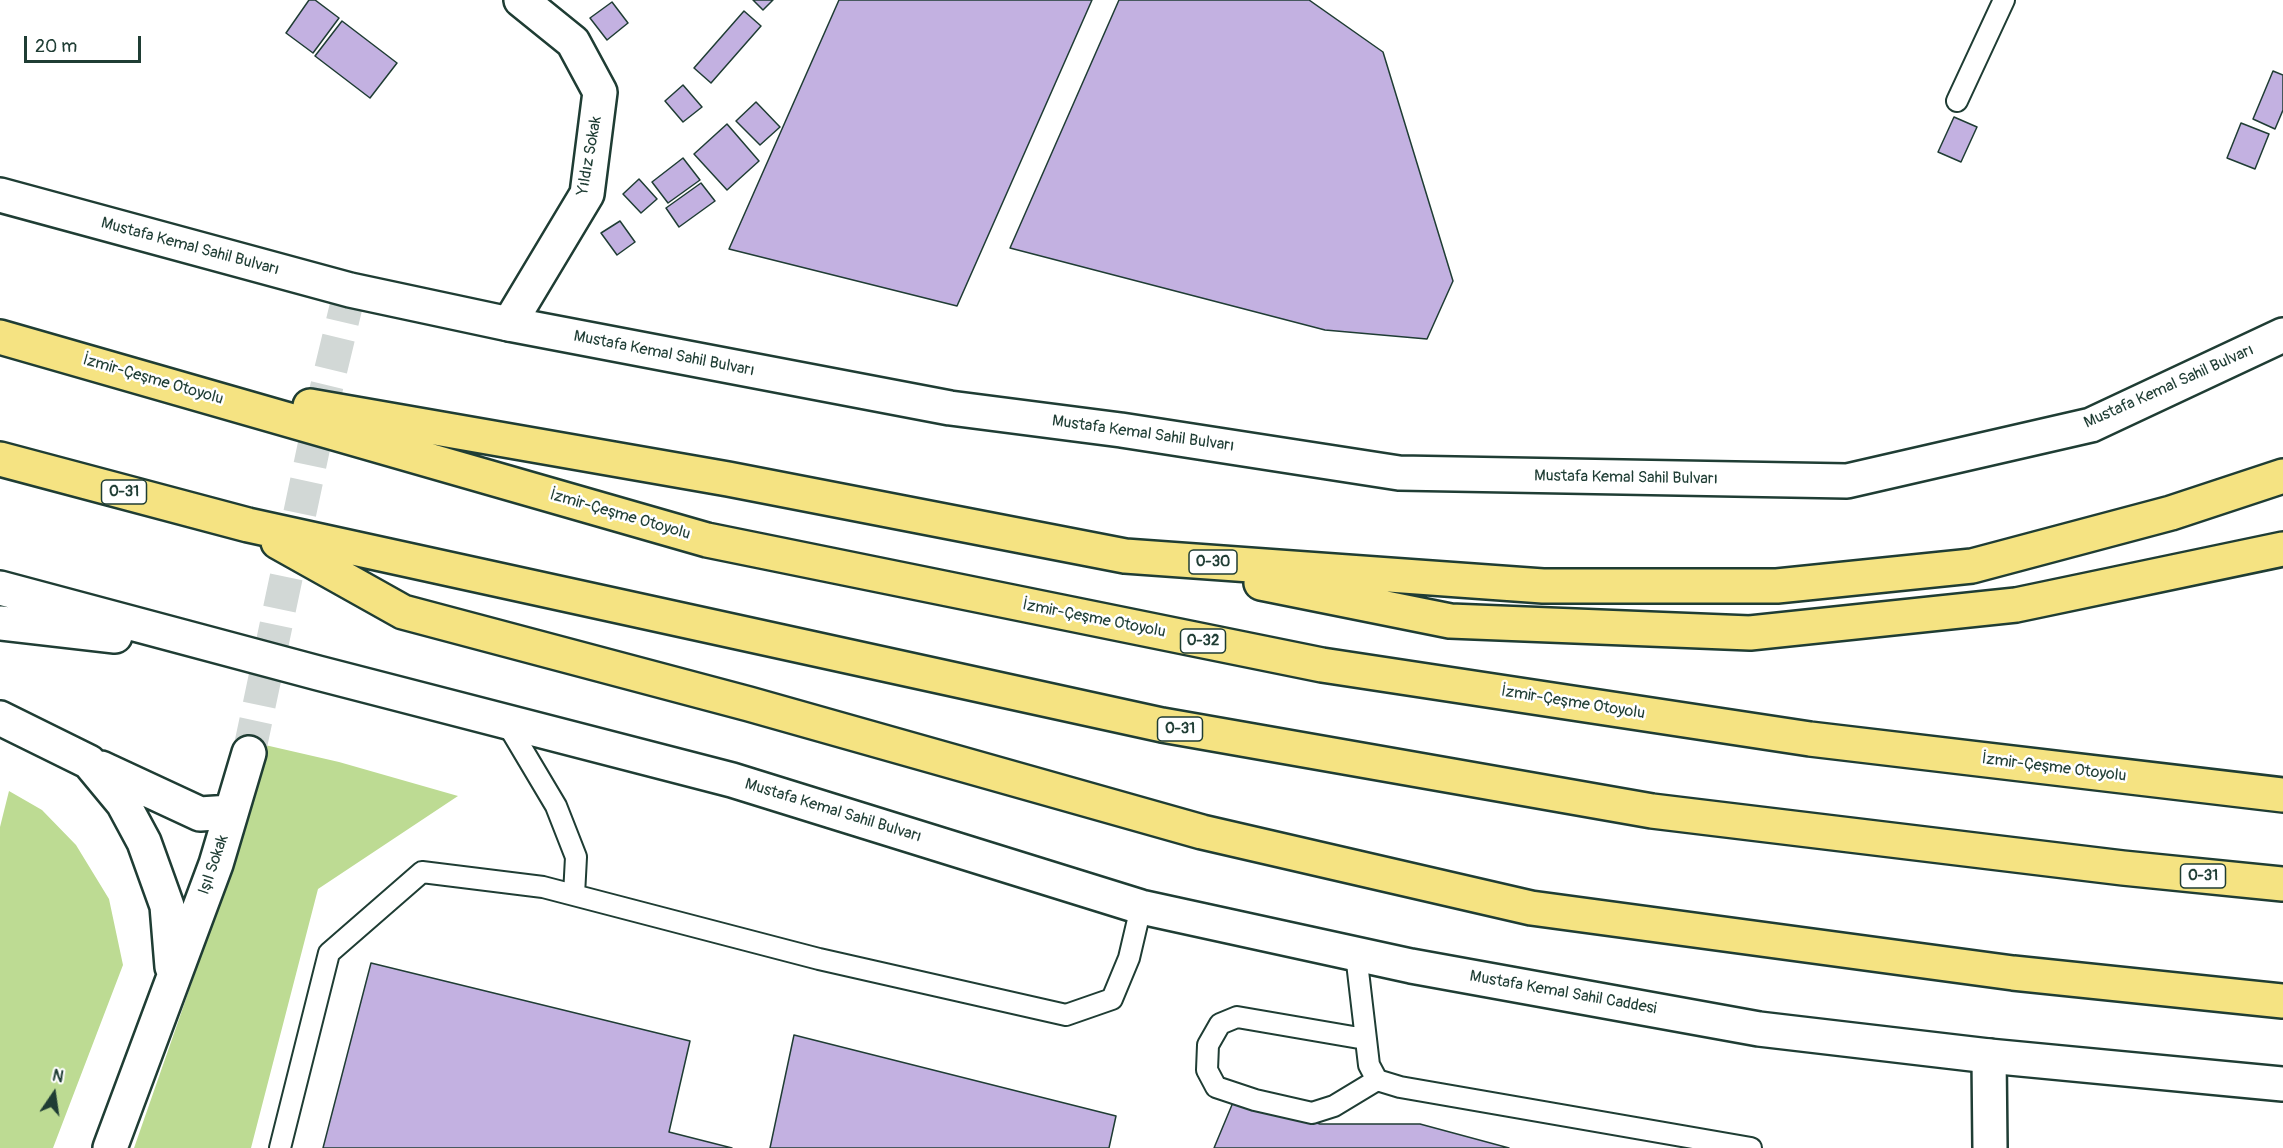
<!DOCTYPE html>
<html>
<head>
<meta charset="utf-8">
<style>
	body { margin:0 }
	#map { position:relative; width:2283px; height:1148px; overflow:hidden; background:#fff; font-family:Pangolin,sans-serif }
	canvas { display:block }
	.north { position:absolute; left:24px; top:1064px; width:60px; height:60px; -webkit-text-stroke:4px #fff; paint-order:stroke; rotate:13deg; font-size:16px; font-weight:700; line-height:24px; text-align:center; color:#1f3d34 }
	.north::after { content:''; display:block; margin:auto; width:21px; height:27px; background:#1f3d34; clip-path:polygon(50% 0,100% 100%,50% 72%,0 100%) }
	.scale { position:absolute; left:24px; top:36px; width:117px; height:27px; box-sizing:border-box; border:3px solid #1f3d34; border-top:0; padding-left:8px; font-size:18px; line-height:21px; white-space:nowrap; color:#1f3d34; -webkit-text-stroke:4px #fff; paint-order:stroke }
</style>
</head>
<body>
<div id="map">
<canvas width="2283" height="1148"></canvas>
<div class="north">N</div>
<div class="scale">20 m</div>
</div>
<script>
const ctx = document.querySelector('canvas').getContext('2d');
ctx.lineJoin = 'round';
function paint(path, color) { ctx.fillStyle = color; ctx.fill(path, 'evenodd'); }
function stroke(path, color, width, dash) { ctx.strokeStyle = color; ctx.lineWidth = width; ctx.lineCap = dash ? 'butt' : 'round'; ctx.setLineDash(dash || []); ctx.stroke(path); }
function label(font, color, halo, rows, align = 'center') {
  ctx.font = font + ' Pangolin,sans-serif'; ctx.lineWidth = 5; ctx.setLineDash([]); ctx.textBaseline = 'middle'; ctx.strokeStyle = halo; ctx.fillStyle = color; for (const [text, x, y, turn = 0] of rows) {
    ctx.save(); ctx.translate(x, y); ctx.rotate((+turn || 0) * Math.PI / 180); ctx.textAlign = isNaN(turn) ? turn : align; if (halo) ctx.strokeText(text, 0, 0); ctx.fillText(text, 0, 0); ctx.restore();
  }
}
const green = new Path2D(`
	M 265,745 L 339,762 L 458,796 L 318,889 L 251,1148 L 134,1148 L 208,936 L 261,764 Z
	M 9,791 L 42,810 L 76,845 L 109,899 L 123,965 L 53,1148 L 0,1148 L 0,827 Z`);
const building = new Path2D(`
	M 309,0 L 315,0 L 339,18 L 313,53 L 286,33 Z
	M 753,0 L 773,0 L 763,10 Z
	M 839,0 L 1092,0 L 957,306 L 729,249 Z
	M 1119,0 L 1309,0 L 1383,52 L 1453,281 L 1427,339 L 1325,330 L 1010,248 Z
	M 612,2 L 628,23 L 607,40 L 590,18 Z
	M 744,11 L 761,26 L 711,83 L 694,68 Z
	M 342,21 L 397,63 L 370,98 L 315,56 Z
	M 2273,71 L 2283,75 L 2283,110 L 2275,129 L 2253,119 Z
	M 683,85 L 702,107 L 683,122 L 665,101 Z
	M 756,102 L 780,127 L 760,145 L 736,121 Z
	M 1954,117 L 1977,127 L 1961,162 L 1938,152 Z
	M 2241,123 L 2269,134 L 2255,169 L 2227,158 Z
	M 727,124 L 759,161 L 727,190 L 694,154 Z
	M 683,158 L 700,180 L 668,203 L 652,182 Z
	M 639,179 L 657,199 L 641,213 L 623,194 Z
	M 701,183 L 715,201 L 679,227 L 666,208 Z
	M 620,221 L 635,242 L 617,255 L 601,233 Z
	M 371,963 L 690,1041 L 669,1132 L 732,1148 L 323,1148 Z
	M 794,1035 L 1116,1116 L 1109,1148 L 770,1148 Z
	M 1234,1100 L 1320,1124 L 1420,1124 L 1509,1148 L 1214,1148 Z`);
const secondaryTunnel = new Path2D(`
	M 249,753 L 325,394 L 350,290`);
const lane = new Path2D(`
	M 1957,101 L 2004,0
	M 506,722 L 556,806 L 576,857 L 574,895
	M 1356,954 L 1369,1065 L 1377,1080 L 1400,1087 L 1751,1148
	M 1365,1039 L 1237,1017 L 1220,1024 L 1208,1045 L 1207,1070 L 1216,1087 L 1255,1100 L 1312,1113 L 1334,1106 L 1377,1080
	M 280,1148 L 329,953 L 422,872 L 543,887 L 819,959 L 1066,1015 L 1112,999 L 1129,958 L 1141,907`);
const street = new Path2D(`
	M 509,324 L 587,194 L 600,92 L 573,42 L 521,0
	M 1989,1056 L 1990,1148`);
const secondary = new Path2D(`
	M 0,195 L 350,290 L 509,324 L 950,408 L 1121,430 L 1399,473 L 1847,481 L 2091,425 L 2283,335
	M 0,588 L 318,673 L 732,780 L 1141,907 L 1411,966 L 1759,1029 L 1989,1056 L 2283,1084
	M 0,623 L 115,636
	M 0,718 L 89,762 L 123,803 L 144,842 L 167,906 L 172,967
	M 101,768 L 200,814 L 231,812
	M 110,1148 L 216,864 L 249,753`);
const highway = new Path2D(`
	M 0,337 L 707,540 L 1322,665 L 1810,739 L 2283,795
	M 310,406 L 728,479 L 1125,556 L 1543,586 L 1777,586 L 1972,566 L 2171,513 L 2283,476
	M 0,459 L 248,525 L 1162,725 L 1652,811 L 2123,868 L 2283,884
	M 278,542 L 403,612 L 749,704 L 1202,832 L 1531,908 L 2013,973 L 2283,1001
	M 1261,583 L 1450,621 L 1750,633 L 2016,605 L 2283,549`);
const shields = [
	[124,492,45],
	[1213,562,48],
	[1203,641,45],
	[1180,729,45],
	[2203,876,45]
];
const shieldNames = [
	["O-31",124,492],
	["O-30",1213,562],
	["O-32",1203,641],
	["O-31",1180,729],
	["O-31",2203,876]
];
const streetNames = [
	["Yıldız Sokak",590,156,-80],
	["Mustafa Kemal Sahil Bulvarı",190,247,15],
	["Mustafa Kemal Sahil Bulvarı",664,354,11],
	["İzmir-Çeşme Otoyolu",153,380,16],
	["Mustafa Kemal Sahil Bulvarı",2169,387,-24],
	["Mustafa Kemal Sahil Bulvarı",1143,434,8],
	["Mustafa Kemal Sahil Bulvarı",1626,478,1],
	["İzmir-Çeşme Otoyolu",620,515,16],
	["İzmir-Çeşme Otoyolu",1094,619,11],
	["İzmir-Çeşme Otoyolu",1573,703,9],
	["İzmir-Çeşme Otoyolu",2054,768,7],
	["Mustafa Kemal Sahil Bulvarı",833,811,17],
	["Işıl Sokak",214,865,-71],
	["Mustafa Kemal Sahil Caddesi",1563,993,10]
];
paint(green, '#bddb93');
paint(building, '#c3b1e1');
stroke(building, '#1f3d34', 1.5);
stroke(secondaryTunnel, '#d2d8d6', 33, [33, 16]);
stroke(lane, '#1f3d34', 24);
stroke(street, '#1f3d34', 38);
stroke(secondary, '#1f3d34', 38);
stroke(highway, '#1f3d34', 38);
stroke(lane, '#fff', 20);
stroke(street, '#fff', 33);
stroke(secondary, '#fff', 33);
stroke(highway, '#f5e382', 33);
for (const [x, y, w] of shields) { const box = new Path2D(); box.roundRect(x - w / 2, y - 12, w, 24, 4.5); ctx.fillStyle = '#fff'; ctx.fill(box); stroke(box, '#1f3d34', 1.5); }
label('bold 15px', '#1f3d34', null, shieldNames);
label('16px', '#1f3d34', '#fff', streetNames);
</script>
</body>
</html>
